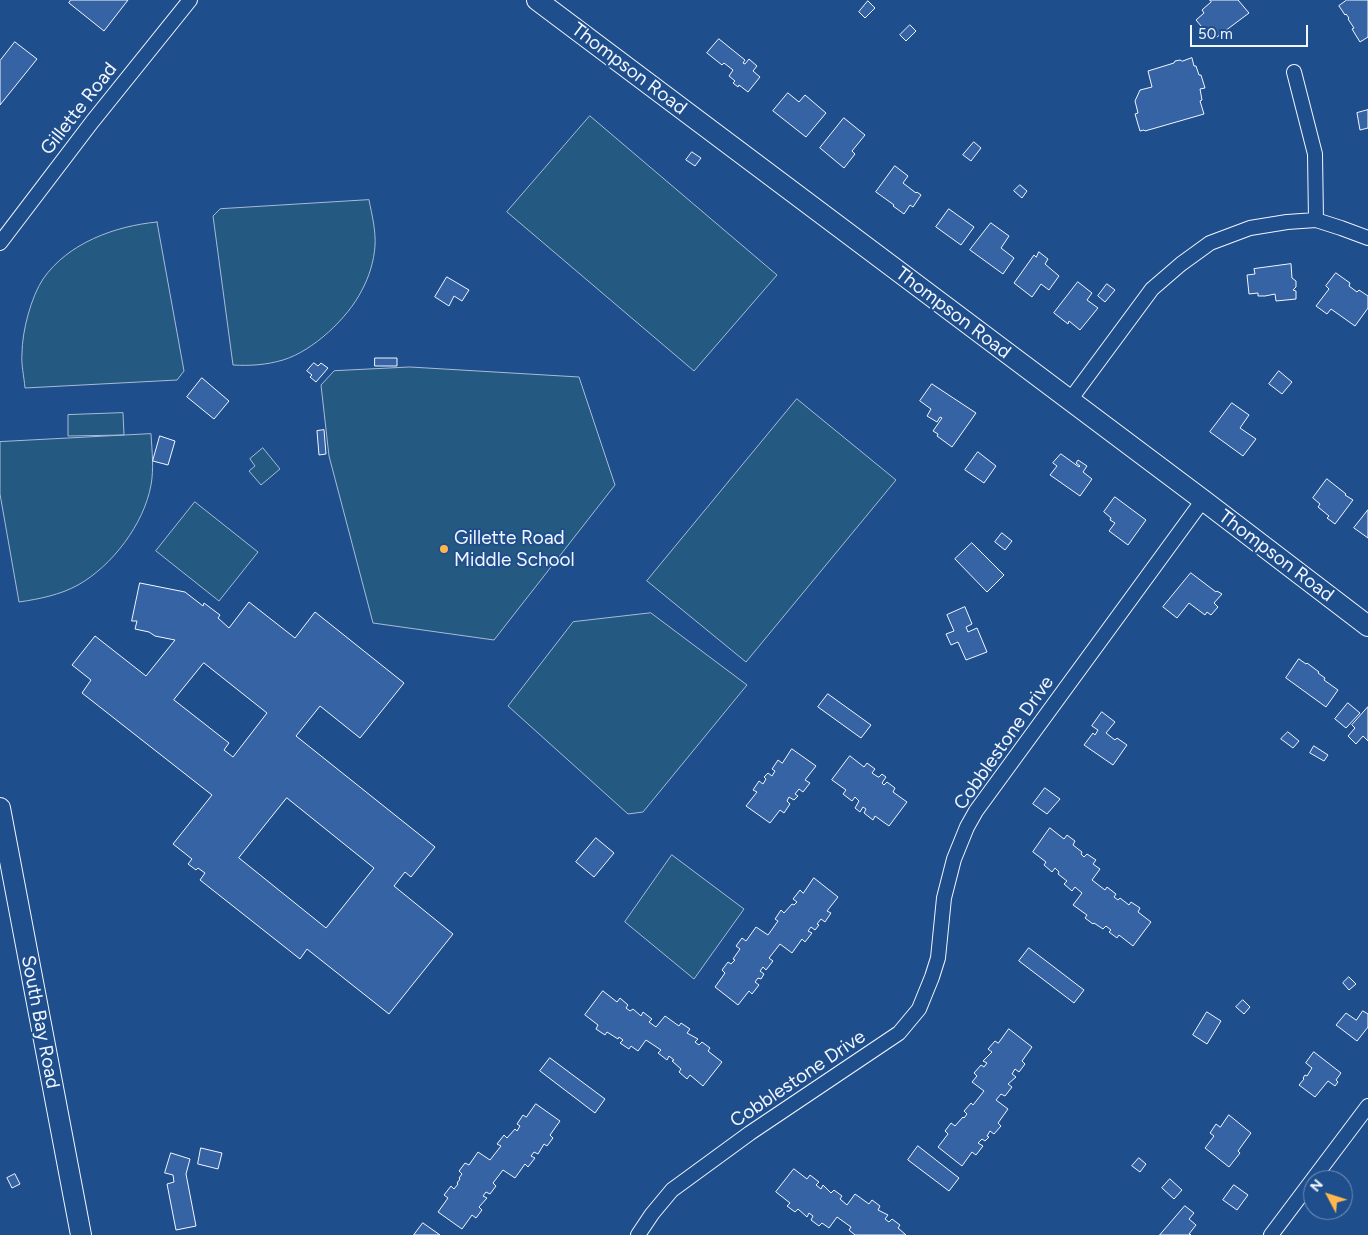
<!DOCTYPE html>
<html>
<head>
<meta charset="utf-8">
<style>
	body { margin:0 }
	#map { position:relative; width:1368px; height:1235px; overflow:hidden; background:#1f4e8c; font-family:Figtree,sans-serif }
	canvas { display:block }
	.north { position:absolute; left:1303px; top:1170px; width:50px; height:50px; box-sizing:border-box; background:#1f4e8c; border:1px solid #7391ba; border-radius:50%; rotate:310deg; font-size:14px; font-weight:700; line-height:20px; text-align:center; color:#f2f6ff }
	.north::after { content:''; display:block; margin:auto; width:18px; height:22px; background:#ffb74d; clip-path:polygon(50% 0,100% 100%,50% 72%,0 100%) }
	.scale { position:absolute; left:1190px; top:25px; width:118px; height:22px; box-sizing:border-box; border:2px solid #f2f6ff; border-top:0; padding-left:6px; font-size:15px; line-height:18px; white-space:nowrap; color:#f2f6ff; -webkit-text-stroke:4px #1f4e8c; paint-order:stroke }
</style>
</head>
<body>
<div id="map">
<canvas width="1368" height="1235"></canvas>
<div class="north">N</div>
<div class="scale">50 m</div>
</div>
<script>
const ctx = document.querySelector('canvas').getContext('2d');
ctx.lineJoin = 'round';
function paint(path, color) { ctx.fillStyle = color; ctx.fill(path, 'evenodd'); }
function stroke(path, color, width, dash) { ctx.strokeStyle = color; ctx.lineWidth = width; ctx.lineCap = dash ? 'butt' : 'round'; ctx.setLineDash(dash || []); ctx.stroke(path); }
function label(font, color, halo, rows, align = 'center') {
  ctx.font = font + ' Figtree,sans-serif'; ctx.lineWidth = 4; ctx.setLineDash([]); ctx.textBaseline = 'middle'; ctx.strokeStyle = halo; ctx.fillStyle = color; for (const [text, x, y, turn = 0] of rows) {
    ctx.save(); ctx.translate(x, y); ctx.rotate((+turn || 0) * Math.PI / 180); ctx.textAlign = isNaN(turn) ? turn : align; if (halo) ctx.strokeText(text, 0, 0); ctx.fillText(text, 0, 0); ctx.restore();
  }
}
const green = new Path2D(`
	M 590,116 L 777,275 L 694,371 L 507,212 Z
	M 369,200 C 372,215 376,231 375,246 C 374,261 369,277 362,290 C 348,318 313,351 283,360 C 266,365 250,366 233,365 L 213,216 L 220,209 Z
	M 157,222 L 184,371 L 177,380 L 25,388 C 24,376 21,365 22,353 C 22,332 31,297 43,279 C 68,243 115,226 157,222 Z
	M 410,367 L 579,377 L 615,485 L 494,640 L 373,623 L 329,456 L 321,385 L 334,371 Z
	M 797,399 L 896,480 L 746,662 L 647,581 Z
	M 123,413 L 124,435 L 68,436 L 68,415 Z
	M 151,434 C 152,451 154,469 151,485 C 144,524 112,566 78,585 C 60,595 39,599 19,602 L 0,494 L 0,442 Z
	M 263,448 L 280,469 L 261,485 L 249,471 L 255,466 L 250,459 Z
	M 195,502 L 258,552 L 219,601 L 156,551 Z
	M 651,613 L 747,685 L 643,812 L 628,814 L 508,706 L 573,622 Z
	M 672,855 L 744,909 L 694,979 L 625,922 Z`);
const building = new Path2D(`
	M 71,0 L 128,0 L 104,31 L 69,3 Z
	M 1210,0 L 1238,0 L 1249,13 L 1213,40 L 1196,20 L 1204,13 L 1202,10 L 1211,2 Z
	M 1347,0 L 1368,0 L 1368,37 L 1360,42 L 1352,29 L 1354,28 L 1348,19 L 1349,18 L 1346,14 L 1345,15 L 1339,6 Z
	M 868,1 L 875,8 L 865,18 L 859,12 Z
	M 910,25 L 916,31 L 906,41 L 900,35 Z
	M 719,39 L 745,60 L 743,63 L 745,64 L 749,59 L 757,66 L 753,71 L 760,77 L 748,92 L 739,85 L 738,87 L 733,83 L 735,81 L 729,76 L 733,70 L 724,63 L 722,65 L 707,53 Z
	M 15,42 L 37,59 L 0,105 L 0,61 Z
	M 1192,58 L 1194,66 L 1196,66 L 1199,75 L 1201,75 L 1205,88 L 1200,89 L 1202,100 L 1200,101 L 1204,114 L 1145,131 L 1144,130 L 1140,131 L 1135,114 L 1138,113 L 1135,101 L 1140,90 L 1152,87 L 1148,71 L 1174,63 L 1175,61 L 1180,60 L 1182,61 Z
	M 788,93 L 799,102 L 805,95 L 826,113 L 806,137 L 773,111 Z
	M 1368,110 L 1368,128 L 1360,130 L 1357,113 Z
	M 844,118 L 865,135 L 852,151 L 855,154 L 844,168 L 820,148 Z
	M 974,142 L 981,148 L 971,161 L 963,155 Z
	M 692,152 L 701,158 L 695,166 L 686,160 Z
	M 895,166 L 908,176 L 903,183 L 916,193 L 917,192 L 921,195 L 913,207 L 910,205 L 904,214 L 893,206 L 894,205 L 876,192 Z
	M 1020,185 L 1027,191 L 1022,198 L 1014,191 Z
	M 949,209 L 974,227 L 961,245 L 936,227 Z
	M 991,223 L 1009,236 L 1001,248 L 1014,258 L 1003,274 L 970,250 Z
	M 1039,252 L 1048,259 L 1045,264 L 1059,276 L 1049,290 L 1041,284 L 1032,297 L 1014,283 L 1034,255 L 1036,257 Z
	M 1291,264 L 1292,278 L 1296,281 L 1296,287 L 1293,290 L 1296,291 L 1296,299 L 1276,301 L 1275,294 L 1265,296 L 1258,296 L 1258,293 L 1249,294 L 1247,275 L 1255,274 L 1254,269 Z
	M 1336,273 L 1350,283 L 1349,286 L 1357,292 L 1359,290 L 1368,296 L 1368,308 L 1355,326 L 1331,309 L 1327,314 L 1316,306 L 1329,289 L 1326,286 Z
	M 447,277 L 469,290 L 462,301 L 454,296 L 449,306 L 435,297 Z
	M 1078,282 L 1092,293 L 1087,300 L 1098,308 L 1080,330 L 1069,321 L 1068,324 L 1054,313 Z
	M 1107,284 L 1115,290 L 1105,302 L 1098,296 Z
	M 375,358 L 397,358 L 397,366 L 375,366 Z
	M 314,363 L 318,366 L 321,363 L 328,368 L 316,382 L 310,377 L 312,375 L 307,371 Z
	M 1279,371 L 1292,382 L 1282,394 L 1269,384 Z
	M 202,378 L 229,401 L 214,419 L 187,397 Z
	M 932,384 L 976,413 L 952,447 L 937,436 L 938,434 L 933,431 L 942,418 L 940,417 L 937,422 L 927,416 L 931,409 L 920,401 Z
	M 1232,403 L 1249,415 L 1240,428 L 1256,439 L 1243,456 L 1210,432 Z
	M 324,430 L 326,454 L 319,455 L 317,431 Z
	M 160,436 L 175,441 L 168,465 L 153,461 Z
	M 978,452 L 996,466 L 984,483 L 965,470 Z
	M 1061,454 L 1079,467 L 1080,466 L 1076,463 L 1078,460 L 1087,466 L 1083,472 L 1092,479 L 1080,496 L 1050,475 L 1057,466 L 1053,463 Z
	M 1327,479 L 1346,494 L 1345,495 L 1353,500 L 1335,524 L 1327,518 L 1329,516 L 1318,507 L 1320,504 L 1313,498 Z
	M 1115,497 L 1146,520 L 1128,545 L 1109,531 L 1115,523 L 1110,520 L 1111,518 L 1104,512 Z
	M 1368,510 L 1368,538 L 1354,528 Z
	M 1002,533 L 1012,541 L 1005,550 L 995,542 Z
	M 972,543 L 1004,575 L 987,592 L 955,559 Z
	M 1191,573 L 1216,592 L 1217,591 L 1222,594 L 1214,603 L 1218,607 L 1211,615 L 1207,612 L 1205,615 L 1189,603 L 1177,618 L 1163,607 Z
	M 140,583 L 185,592 L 203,606 L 204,603 L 220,615 L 218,618 L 229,628 L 249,602 L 295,638 L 315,612 L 404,683 L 360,738 L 320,706 L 296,736 L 435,847 L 411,877 L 405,872 L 394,886 L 453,934 L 389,1014 L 307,949 L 300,959 L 200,880 L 205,873 L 198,868 L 196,870 L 188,864 L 192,859 L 173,844 L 212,795 L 82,693 L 91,680 L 72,665 L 95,636 L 146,676 L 175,640 L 155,636 L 149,632 L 135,629 L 137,621 L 132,621 ZM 204,663 L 267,713 L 233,757 L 224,750 L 229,743 L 174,700 ZM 287,798 L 374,868 L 326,928 L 239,858 Z
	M 965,607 L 972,624 L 966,627 L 968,632 L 977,628 L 987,652 L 966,660 L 958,642 L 951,645 L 946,634 L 954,631 L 947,615 Z
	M 1299,659 L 1306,664 L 1307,663 L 1319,672 L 1318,673 L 1325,678 L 1324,680 L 1338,690 L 1326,707 L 1286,678 Z
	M 828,694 L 871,725 L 861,738 L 818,707 Z
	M 1348,703 L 1360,713 L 1346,728 L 1335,719 Z
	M 1368,707 L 1368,741 L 1363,736 L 1356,744 L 1348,736 L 1355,728 L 1352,725 Z
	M 1102,712 L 1115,722 L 1106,733 L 1115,740 L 1117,738 L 1127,745 L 1113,765 L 1084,745 L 1093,733 L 1095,735 L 1098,730 L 1092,726 Z
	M 1288,732 L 1299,741 L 1293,748 L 1281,739 Z
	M 1314,746 L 1328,755 L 1324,761 L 1310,753 Z
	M 792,749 L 816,766 L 805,780 L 810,783 L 803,792 L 799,789 L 795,794 L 798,796 L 794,800 L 789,797 L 787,801 L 790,804 L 784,813 L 780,810 L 770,823 L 746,806 L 757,792 L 753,790 L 759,781 L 763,784 L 766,779 L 764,777 L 768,773 L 772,776 L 775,771 L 772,769 L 778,760 L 782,763 Z
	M 850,756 L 864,767 L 867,763 L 875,769 L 872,773 L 878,777 L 879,777 L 882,774 L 886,777 L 882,783 L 884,785 L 887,782 L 895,788 L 893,792 L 907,802 L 889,826 L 875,816 L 873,820 L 864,813 L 866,809 L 863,807 L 860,812 L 855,808 L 859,801 L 855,797 L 852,801 L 843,794 L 846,790 L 832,780 Z
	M 1045,788 L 1060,799 L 1047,814 L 1033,804 Z
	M 1050,828 L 1064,839 L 1067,835 L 1075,841 L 1073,845 L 1082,852 L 1081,854 L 1084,857 L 1087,854 L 1096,860 L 1093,864 L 1100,869 L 1092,880 L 1105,890 L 1107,887 L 1116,894 L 1114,897 L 1118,900 L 1120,898 L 1129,905 L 1131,902 L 1140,908 L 1138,912 L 1151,922 L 1133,946 L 1119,935 L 1117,938 L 1109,932 L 1111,930 L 1106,926 L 1103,929 L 1094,923 L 1093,924 L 1085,918 L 1087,915 L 1073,905 L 1082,893 L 1075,887 L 1072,891 L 1064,884 L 1067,881 L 1058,874 L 1059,872 L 1055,868 L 1052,872 L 1044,865 L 1046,862 L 1033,852 Z
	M 596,838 L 614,853 L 594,877 L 576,862 Z
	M 814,878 L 838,897 L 827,911 L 831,913 L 825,922 L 821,919 L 817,924 L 819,925 L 815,930 L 811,927 L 808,931 L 812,933 L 805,942 L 802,939 L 792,953 L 780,944 L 769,958 L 773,961 L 766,970 L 763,967 L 760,971 L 764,974 L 761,979 L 758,978 L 755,982 L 759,985 L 752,994 L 749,991 L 738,1005 L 715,987 L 725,973 L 722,970 L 728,962 L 731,964 L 735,960 L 733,959 L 740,949 L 736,946 L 742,938 L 746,941 L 756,927 L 768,935 L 778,921 L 775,919 L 781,910 L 784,913 L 792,904 L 794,905 L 797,902 L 793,899 L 800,890 L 803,893 Z
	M 1029,948 L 1084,990 L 1074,1003 L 1019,961 Z
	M 1349,977 L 1356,984 L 1349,990 L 1343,983 Z
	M 603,991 L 617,1002 L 620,998 L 628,1005 L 626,1008 L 630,1011 L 633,1009 L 641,1016 L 643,1012 L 652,1019 L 649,1022 L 656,1027 L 665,1016 L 679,1026 L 681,1023 L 690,1029 L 687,1033 L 698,1039 L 695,1042 L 699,1045 L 702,1042 L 710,1048 L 708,1051 L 722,1062 L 703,1086 L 690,1075 L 687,1079 L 679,1072 L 681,1069 L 672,1061 L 674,1060 L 669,1056 L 667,1060 L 658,1053 L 661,1050 L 646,1040 L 638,1051 L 631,1046 L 629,1049 L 620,1043 L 623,1040 L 619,1037 L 618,1039 L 607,1032 L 605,1035 L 596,1029 L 598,1025 L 585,1015 Z
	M 1243,1000 L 1250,1007 L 1244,1014 L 1236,1007 Z
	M 1363,1011 L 1368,1014 L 1368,1027 L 1357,1041 L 1336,1025 L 1346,1013 L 1356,1020 Z
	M 1207,1012 L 1221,1021 L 1207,1044 L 1193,1035 Z
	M 1009,1029 L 1032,1047 L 1022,1061 L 1025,1064 L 1019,1072 L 1015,1069 L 1012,1074 L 1016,1077 L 1008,1084 L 1012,1087 L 1005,1096 L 1001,1094 L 996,1100 L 1008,1109 L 998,1123 L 1001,1126 L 994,1134 L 990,1131 L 987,1136 L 989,1137 L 985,1141 L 982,1139 L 978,1143 L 983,1146 L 976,1155 L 972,1152 L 962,1166 L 938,1147 L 948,1134 L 945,1131 L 951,1123 L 955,1126 L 963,1117 L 964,1118 L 967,1114 L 964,1111 L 971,1103 L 973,1105 L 984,1091 L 972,1082 L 977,1076 L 974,1073 L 981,1065 L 984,1067 L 987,1063 L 983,1061 L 992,1052 L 988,1049 L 995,1041 L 998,1043 Z
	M 1314,1052 L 1341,1073 L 1336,1080 L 1338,1082 L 1335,1086 L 1328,1081 L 1315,1097 L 1299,1085 L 1304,1079 L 1303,1078 L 1305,1075 L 1307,1076 L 1312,1068 L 1306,1063 Z
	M 550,1058 L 605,1099 L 595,1113 L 540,1071 Z
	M 536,1104 L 560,1121 L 550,1135 L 553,1138 L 547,1146 L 544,1144 L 538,1154 L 534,1152 L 531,1156 L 535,1158 L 528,1167 L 525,1164 L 515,1178 L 503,1170 L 493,1183 L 496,1186 L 490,1194 L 486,1192 L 483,1196 L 487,1198 L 479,1207 L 482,1210 L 476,1218 L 472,1215 L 462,1229 L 438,1212 L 448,1198 L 444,1195 L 451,1186 L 454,1189 L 458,1184 L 457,1183 L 460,1179 L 459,1178 L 462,1174 L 459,1171 L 465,1163 L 469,1165 L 478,1152 L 490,1160 L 501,1146 L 497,1144 L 504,1135 L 507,1138 L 515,1129 L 517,1131 L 520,1126 L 517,1124 L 523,1115 L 526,1117 Z
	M 1229,1115 L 1251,1133 L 1238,1151 L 1240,1153 L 1229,1167 L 1205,1148 L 1214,1136 L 1210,1133 L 1216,1124 L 1220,1127 Z
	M 918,1146 L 959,1178 L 949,1191 L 908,1160 Z
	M 201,1148 L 222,1153 L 218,1169 L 198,1164 Z
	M 171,1153 L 190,1159 L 186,1174 L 196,1226 L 176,1230 L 167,1184 L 174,1182 L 173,1175 L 165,1173 Z
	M 1139,1158 L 1146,1164 L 1140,1172 L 1132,1166 Z
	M 794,1169 L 807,1179 L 810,1175 L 819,1182 L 816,1185 L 821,1189 L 823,1185 L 831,1193 L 834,1190 L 842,1196 L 840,1199 L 847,1205 L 855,1194 L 869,1204 L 872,1200 L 880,1206 L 878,1210 L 888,1215 L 885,1219 L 889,1222 L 892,1219 L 900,1225 L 898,1228 L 906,1235 L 855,1235 L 849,1230 L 851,1227 L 837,1217 L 829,1228 L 822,1223 L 819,1226 L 811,1220 L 813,1216 L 809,1213 L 807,1217 L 798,1209 L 795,1212 L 787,1206 L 790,1203 L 776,1192 Z
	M 15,1174 L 20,1184 L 12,1188 L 7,1178 Z
	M 1170,1179 L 1182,1190 L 1174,1199 L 1162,1188 Z
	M 1234,1185 L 1248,1195 L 1237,1210 L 1223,1200 Z
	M 1185,1206 L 1194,1213 L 1189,1219 L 1196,1225 L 1189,1234 L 1191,1235 L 1160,1235 Z
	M 423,1223 L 440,1235 L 414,1235 Z`);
const street = new Path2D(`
	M 1294,72 L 1315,154 L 1316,220
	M 0,243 L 92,122 L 190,0
	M 1070,400 L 1152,289 L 1181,264 L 1210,243 L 1250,228 L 1287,222 L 1316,220 L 1341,228 L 1368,238
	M 638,1235 L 652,1214 L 672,1190 L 750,1133 L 899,1033 L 919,1009 L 932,977 L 938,958 L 944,898 L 954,859 L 967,827 L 976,811 L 1203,500
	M 1271,1235 L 1368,1106`);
const secondary = new Path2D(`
	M 537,0 L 1203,500 L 1368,626
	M 0,808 L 81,1235`);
const markers = [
	[444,549,5,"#ffb74d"]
];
const streetNames = [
	["Thompson Road",629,69,37],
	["Gillette Road",79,109,-52],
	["Thompson Road",953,313,37],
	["Thompson Road",1276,556,37],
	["Cobblestone Drive",1004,743,-55],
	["South Bay Road",40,1022,79],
	["Cobblestone Drive",798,1079,-34]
];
const poiNames = [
	["Gillette Road",454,538],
	["Middle School",454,560]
];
paint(green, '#245a82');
stroke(green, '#a8bbd7', 1);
paint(building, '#3563a3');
stroke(building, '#f2f6ff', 1);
stroke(street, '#f2f6ff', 16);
stroke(secondary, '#f2f6ff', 22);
stroke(street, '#1f4e8c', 14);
stroke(secondary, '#1f4e8c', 20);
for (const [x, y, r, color] of markers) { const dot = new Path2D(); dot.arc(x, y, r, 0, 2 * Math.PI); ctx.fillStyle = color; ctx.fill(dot); stroke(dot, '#1f4e8c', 2); }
label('19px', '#f2f6ff', '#1f4e8c', streetNames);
label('19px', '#f2f6ff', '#1f4e8c', poiNames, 'left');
</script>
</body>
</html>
